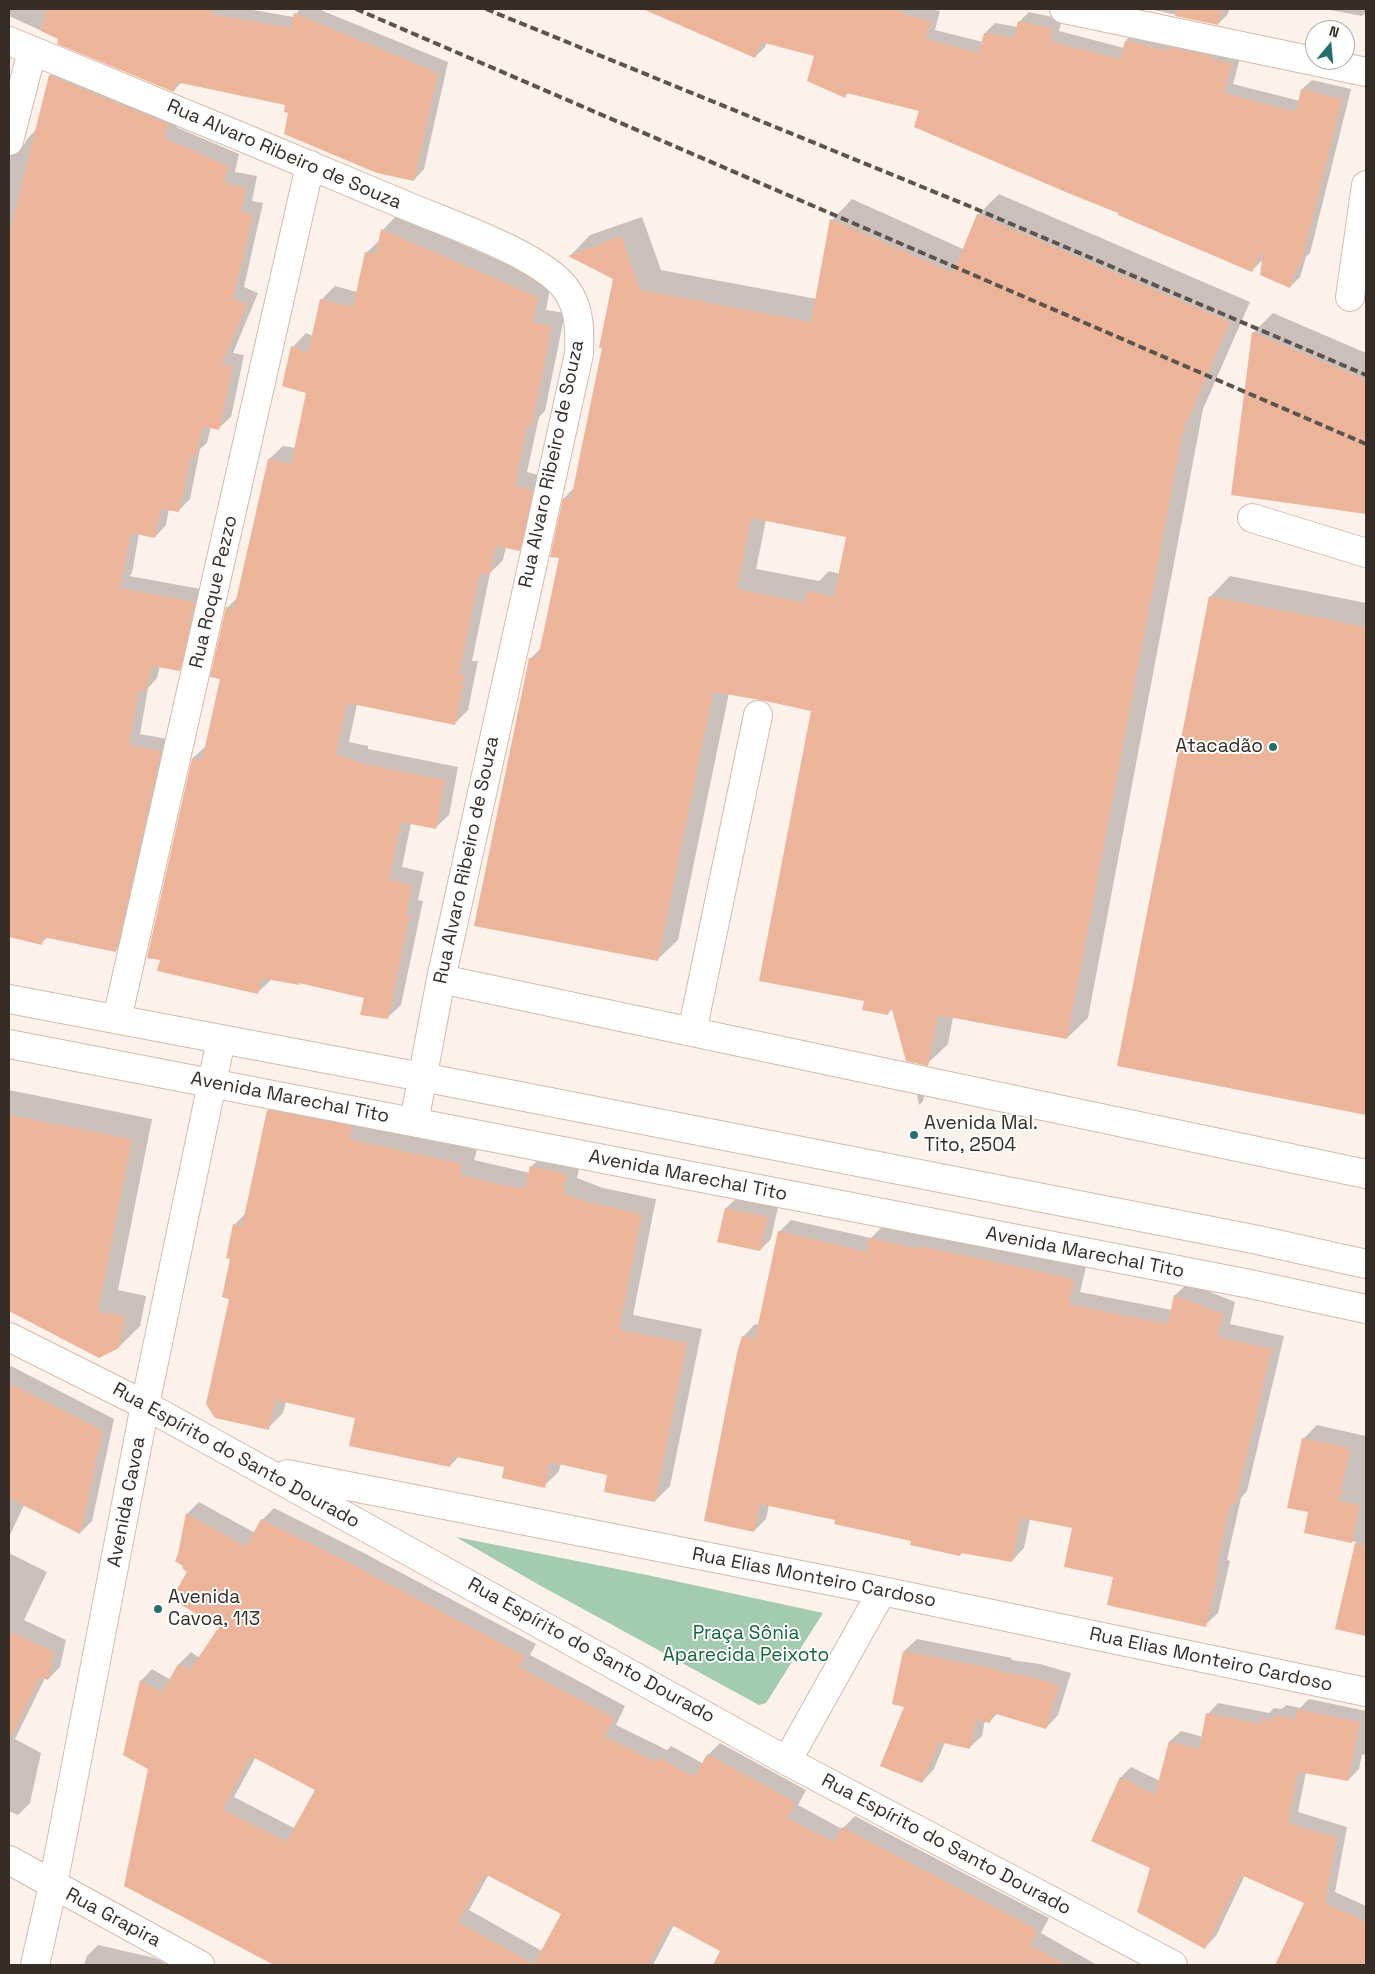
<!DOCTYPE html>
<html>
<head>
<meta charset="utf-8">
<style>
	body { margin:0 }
	#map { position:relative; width:1375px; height:1974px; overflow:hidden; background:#fcf1eb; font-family:"Space Grotesk",sans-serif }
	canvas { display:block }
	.frame { position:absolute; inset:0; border:10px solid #362c26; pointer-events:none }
	.north { position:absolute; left:1305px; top:20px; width:50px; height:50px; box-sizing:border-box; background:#fff; border:1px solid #afaba8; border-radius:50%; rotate:17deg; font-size:14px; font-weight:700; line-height:20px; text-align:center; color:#362c26 }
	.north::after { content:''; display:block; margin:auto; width:18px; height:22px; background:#246f6f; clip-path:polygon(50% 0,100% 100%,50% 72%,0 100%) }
</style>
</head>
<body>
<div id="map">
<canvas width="1375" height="1974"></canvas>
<div class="frame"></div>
<div class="north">N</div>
</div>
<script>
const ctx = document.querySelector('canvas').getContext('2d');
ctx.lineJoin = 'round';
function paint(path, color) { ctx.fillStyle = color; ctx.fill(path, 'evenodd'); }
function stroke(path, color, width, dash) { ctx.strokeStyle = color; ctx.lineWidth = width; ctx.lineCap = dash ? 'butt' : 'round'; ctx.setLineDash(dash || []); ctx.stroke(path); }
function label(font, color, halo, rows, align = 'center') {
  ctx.font = font + ' "Space Grotesk",sans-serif'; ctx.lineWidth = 4; ctx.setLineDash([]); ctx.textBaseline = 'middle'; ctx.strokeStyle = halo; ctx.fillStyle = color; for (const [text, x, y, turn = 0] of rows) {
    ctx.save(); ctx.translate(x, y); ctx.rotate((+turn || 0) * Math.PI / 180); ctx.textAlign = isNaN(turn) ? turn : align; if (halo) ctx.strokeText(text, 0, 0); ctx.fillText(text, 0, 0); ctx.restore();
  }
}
const green = new Path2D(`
	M 456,1537 L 647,1575 L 823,1613 L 766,1703 L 759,1705 L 541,1586 Z`);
const shadow = new Path2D(`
	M 9,9 L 247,9 L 294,17 L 300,9 L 318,9 L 448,62 L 424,169 L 414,180 L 290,112 L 287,104 L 182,82 L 173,91 L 9,16 Z
	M 643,9 L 930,9 L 940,11 L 935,30 L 983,42 L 985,33 L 995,23 L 1018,27 L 1019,22 L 1029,12 L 1062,19 L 1059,31 L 1124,48 L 1127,39 L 1137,29 L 1241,54 L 1233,84 L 1300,101 L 1302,89 L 1312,80 L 1351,89 L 1310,253 L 1306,257 L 1300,277 L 1290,287 L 1263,259 L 1252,271 L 1120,212 L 920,110 L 849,92 L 845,96 L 816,55 L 767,42 L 765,47 L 755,57 Z
	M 1149,9 L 1229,9 L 1228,14 L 1218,24 Z
	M 1325,9 L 1366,9 L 1366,12 L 1362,16 Z
	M 62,64 L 179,112 L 176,127 L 239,154 L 235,172 L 257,176 L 252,201 L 263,203 L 244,287 L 258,293 L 233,353 L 244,355 L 231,417 L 219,428 L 211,426 L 207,443 L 200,449 L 190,499 L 178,511 L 169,509 L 166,525 L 155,537 L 139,533 L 132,573 L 129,576 L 206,590 L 191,658 L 179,670 L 160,666 L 157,678 L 148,688 L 140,734 L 172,740 L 127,939 L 116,950 L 48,937 L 41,943 L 9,936 L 9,595 L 96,615 L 107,581 L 9,557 L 9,139 L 17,145 L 24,145 L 27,139 L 37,129 L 50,75 Z
	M 999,194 L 1250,302 L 1203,409 L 1088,1018 L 1067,1038 L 953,1017 L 948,1044 L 927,1064 L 893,1008 L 888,1013 L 866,1000 L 813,710 L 729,693 L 678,940 L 657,960 L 530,659 L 542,647 L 560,557 L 564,498 L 574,488 L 603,347 L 614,278 L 571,255 L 590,235 L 642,217 L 661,270 L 817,299 L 832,220 L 852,199 L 963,249 L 978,215 ZM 766,520 L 847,536 L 840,574 L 829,571 L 819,581 L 756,569 Z
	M 396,216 L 551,283 L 546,310 L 565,313 L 545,411 L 539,417 L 527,472 L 546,477 L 533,536 L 519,549 L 506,547 L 503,560 L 490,573 L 472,661 L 478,661 L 468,710 L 455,723 L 357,704 L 349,742 L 368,746 L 368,749 L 458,767 L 449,815 L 435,828 L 411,823 L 402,867 L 424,872 L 418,900 L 423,901 L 401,1005 L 387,1018 L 365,997 L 301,982 L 299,984 L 272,979 L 257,993 L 161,959 L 148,957 L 193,758 L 207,745 L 221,678 L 227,608 L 238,597 L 269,459 L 283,446 L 296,448 L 307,392 L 293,347 L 306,333 L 313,336 L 321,300 L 335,286 L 357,292 L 366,253 L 381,239 L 383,230 Z
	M 1273,313 L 1366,353 L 1366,512 L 1232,494 L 1254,332 Z
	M 1230,576 L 1366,603 L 1366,1113 L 1119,1065 L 1210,597 Z
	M 9,1090 L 152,1119 L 118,1290 L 146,1296 L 140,1326 L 119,1347 L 99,1356 L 9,1310 Z
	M 922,1091 L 925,1091 L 923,1101 L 919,1105 L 917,1095 Z
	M 283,1096 L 363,1124 L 477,1150 L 474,1160 L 530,1173 L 531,1167 L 546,1152 L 581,1159 L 577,1178 L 603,1188 L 656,1199 L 633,1315 L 702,1329 L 670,1486 L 655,1501 L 609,1474 L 561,1463 L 559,1471 L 544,1486 L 506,1466 L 459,1456 L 450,1466 L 357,1417 L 286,1401 L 283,1413 L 268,1428 L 231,1298 L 232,1258 L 234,1225 L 246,1213 L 268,1110 Z
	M 737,1198 L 778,1207 L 771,1239 L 760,1250 L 726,1208 Z
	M 791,1220 L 871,1238 L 883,1226 L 931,1236 L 934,1234 L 1086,1267 L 1080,1292 L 1172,1310 L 1175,1295 L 1188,1283 L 1235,1302 L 1230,1324 L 1284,1336 L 1247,1491 L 1241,1498 L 1227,1560 L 1230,1561 L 1218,1613 L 1205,1625 L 1115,1576 L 1074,1527 L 1030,1519 L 1024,1548 L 1012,1561 L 963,1552 L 960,1555 L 836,1519 L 769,1505 L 766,1519 L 754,1531 L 743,1337 L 755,1324 L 759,1325 L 779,1232 Z
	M 9,1365 L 114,1419 L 92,1521 L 80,1533 L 24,1505 L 9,1537 Z
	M 1317,1425 L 1366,1436 L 1366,1634 L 1337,1628 L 1356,1542 L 1305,1532 L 1309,1511 L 1289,1507 L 1304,1438 Z
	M 199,1502 L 255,1533 L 262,1520 L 274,1508 L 360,1551 L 536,1644 L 530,1655 L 625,1706 L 616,1725 L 667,1750 L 671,1746 L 704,1764 L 708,1755 L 720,1743 L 806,1790 L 798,1805 L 842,1829 L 855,1816 L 1049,1918 L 1041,1933 L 1097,1965 L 714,1965 L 722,1951 L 674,1925 L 653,1965 L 276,1965 L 126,1886 L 149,1768 L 141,1681 L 152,1669 L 171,1680 L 179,1664 L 191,1652 L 200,1658 L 221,1627 L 189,1571 L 187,1514 ZM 256,1757 L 316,1789 L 294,1828 L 234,1797 ZM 489,1874 L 563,1913 L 542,1951 L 469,1910 Z
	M 9,1553 L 47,1572 L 24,1620 L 66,1640 L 60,1667 L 48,1679 L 45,1678 L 15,1739 L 41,1753 L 30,1803 L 18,1815 L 9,1811 Z
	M 917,1639 L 1012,1658 L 1011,1660 L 1040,1664 L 1071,1673 L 1058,1715 L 1046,1728 L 998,1713 L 990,1721 L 985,1720 L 982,1736 L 969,1748 L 945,1742 L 934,1769 L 922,1782 L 906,1706 L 894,1703 L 904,1651 Z
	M 1309,1699 L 1366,1711 L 1366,1755 L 1362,1754 L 1359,1769 L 1348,1780 L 1306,1772 L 1298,1812 L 1347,1827 L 1335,1892 L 1366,1906 L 1366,1965 L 1283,1965 L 1277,1963 L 1306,1903 L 1245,1875 L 1216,1936 L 1205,1947 L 1151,1867 L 1093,1840 L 1121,1777 L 1131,1767 L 1160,1781 L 1170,1741 L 1181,1731 L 1203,1737 L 1208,1714 L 1218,1703 L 1269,1713 L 1274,1708 L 1282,1709 L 1286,1705 L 1300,1708 Z
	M 98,1945 L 155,1958 L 168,1965 L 84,1965 L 87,1956 Z`);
const building = new Path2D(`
	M 46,9 L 212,9 L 211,14 L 291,28 L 294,13 L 438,73 L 414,181 L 377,173 L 284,134 L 288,113 L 284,112 L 285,105 L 176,82 L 174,92 L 57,44 L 58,39 L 41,31 Z
	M 643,9 L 903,9 L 902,14 L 931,21 L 926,39 L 979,53 L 984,33 L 1014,38 L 1018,21 L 1053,29 L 1050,41 L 1120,59 L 1125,41 L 1161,49 L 1168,50 L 1169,47 L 1211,56 L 1210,59 L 1232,64 L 1224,93 L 1296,112 L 1301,89 L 1342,99 L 1301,265 L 1297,267 L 1290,288 L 1260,275 L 1263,251 L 1262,250 L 1252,272 L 1118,215 L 1118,213 L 1068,193 L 914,127 L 919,111 L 847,93 L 845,98 L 807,81 L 814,56 L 761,42 L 755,58 Z
	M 1177,9 L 1222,9 L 1218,25 L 1175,16 Z
	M 49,75 L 168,124 L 165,138 L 228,166 L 224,183 L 246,188 L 241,212 L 253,215 L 233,299 L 247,304 L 222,364 L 233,367 L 219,430 L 203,426 L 196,456 L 191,455 L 179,512 L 161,509 L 155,538 L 131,533 L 120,588 L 195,602 L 180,671 L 152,666 L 146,691 L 139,690 L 129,745 L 161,751 L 116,952 L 43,937 L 42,945 L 9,937 L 9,236 Z
	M 977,214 L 1230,322 L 1183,431 L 1067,1039 L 938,1015 L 928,1066 L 906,1061 L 891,1006 L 888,1015 L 862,1010 L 864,1001 L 759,981 L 811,711 L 761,700 L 713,692 L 658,961 L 474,926 L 529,658 L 538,658 L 559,558 L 550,557 L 563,498 L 571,499 L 602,348 L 599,348 L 613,279 L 568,256 L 621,236 L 640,290 L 811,322 L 830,219 L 953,273 ZM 751,518 L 846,537 L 834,597 L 807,591 L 805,603 L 737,589 Z
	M 381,229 L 538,297 L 533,323 L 552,326 L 532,426 L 527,425 L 515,486 L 533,490 L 520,551 L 496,546 L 490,575 L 480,573 L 459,674 L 465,674 L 455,725 L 347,703 L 336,755 L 356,760 L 355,762 L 445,780 L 436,829 L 401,822 L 389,880 L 412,885 L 406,914 L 410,915 L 388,1019 L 360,1015 L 364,998 L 299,983 L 299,985 L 261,978 L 258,994 L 157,971 L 160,960 L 147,958 L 192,758 L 202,760 L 220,679 L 210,677 L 226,607 L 234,609 L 268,459 L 291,464 L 306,393 L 282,386 L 291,346 L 308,353 L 320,299 L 353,307 L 365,252 L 376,254 Z
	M 1252,332 L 1366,380 L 1366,514 L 1231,495 Z
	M 1209,596 L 1366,627 L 1366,1115 L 1117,1066 Z
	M 267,1110 L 352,1126 L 349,1139 L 462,1164 L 460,1175 L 521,1189 L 521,1187 L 525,1188 L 530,1166 L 567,1174 L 563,1193 L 588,1202 L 642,1214 L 619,1330 L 687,1343 L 655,1502 L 604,1492 L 607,1475 L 550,1462 L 545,1488 L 502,1478 L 504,1467 L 452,1456 L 450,1467 L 349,1446 L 355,1418 L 275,1400 L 269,1430 L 215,1418 L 206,1404 L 229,1299 L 222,1297 L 230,1259 L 226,1258 L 233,1224 L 242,1226 Z
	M 9,1115 L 132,1139 L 98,1311 L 125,1317 L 119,1348 L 99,1358 L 9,1311 Z
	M 725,1208 L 768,1217 L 760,1251 L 717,1242 Z
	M 778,1231 L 867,1252 L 869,1238 L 920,1249 L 920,1246 L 1074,1279 L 1069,1304 L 1168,1324 L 1174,1295 L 1223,1314 L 1218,1337 L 1272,1349 L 1235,1505 L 1230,1504 L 1216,1572 L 1218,1573 L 1206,1627 L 1107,1605 L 1113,1577 L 1064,1567 L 1072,1528 L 1021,1518 L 1012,1562 L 961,1553 L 960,1556 L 910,1545 L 911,1541 L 834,1524 L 835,1520 L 760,1504 L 754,1532 L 704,1521 L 737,1353 L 742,1336 L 755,1339 Z
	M 9,1383 L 103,1431 L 80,1534 L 9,1498 Z
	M 1302,1438 L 1350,1448 L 1339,1501 L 1360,1505 L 1352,1543 L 1304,1533 L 1308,1512 L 1287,1508 Z
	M 186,1513 L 246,1547 L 261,1519 L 348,1562 L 525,1656 L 519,1667 L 614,1718 L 605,1737 L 656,1762 L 658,1757 L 695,1777 L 707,1754 L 795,1802 L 787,1818 L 834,1842 L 842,1827 L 1038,1930 L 1030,1945 L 1065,1965 L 713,1965 L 720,1951 L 670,1924 L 648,1965 L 274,1965 L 124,1886 L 148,1769 L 123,1755 L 140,1680 L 162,1693 L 178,1664 L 190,1670 L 219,1627 L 171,1599 L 187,1572 L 182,1568 L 183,1566 L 175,1561 L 178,1554 ZM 251,1756 L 315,1790 L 286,1842 L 223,1809 ZM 485,1874 L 561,1914 L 534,1964 L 458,1922 Z
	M 1355,1543 L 1366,1545 L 1366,1636 L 1335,1629 Z
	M 9,1631 L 54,1652 L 48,1680 L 40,1677 L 9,1741 Z
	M 903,1651 L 1000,1670 L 1000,1672 L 1028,1676 L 1059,1685 L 1046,1729 L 993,1713 L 990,1723 L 976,1720 L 970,1749 L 939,1742 L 922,1783 L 880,1766 L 904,1707 L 892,1704 Z
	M 1297,1709 L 1360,1722 L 1348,1781 L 1298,1772 L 1288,1823 L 1337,1838 L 1325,1903 L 1366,1922 L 1366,1965 L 1275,1965 L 1304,1903 L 1241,1875 L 1205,1949 L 1137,1912 L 1150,1868 L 1091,1841 L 1120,1777 L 1155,1795 L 1169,1741 L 1199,1750 L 1206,1713 L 1261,1724 L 1262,1718 L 1273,1720 L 1274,1715 L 1295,1719 Z`);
const minor = new Path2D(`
	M 1064,9 L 1366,72
	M 9,41 C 141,96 275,150 407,206 C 447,223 542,255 566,289 C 580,308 580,331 579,354 L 441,979 L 414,1122
	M 9,141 L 32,51
	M 1350,297 L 1366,185
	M 1252,518 L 1366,553
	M 441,979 L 1366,1174
	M 117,1019 L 310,165
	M 692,1032 L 758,715
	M 9,1337 L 145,1405 L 787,1761 L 1173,1965
	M 287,1474 L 882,1591 L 1366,1692
	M 787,1761 L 882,1591
	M 9,1860 L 200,1965
	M 35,1965 L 53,1885 L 145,1405 L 221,1040`);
const major = new Path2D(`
	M 9,999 L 422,1077 L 1258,1240 L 1366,1264
	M 9,1044 L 1250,1284 L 1366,1309`);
const rail = new Path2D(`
	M 356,9 L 1366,444
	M 486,9 L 969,206 L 1366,375`);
const markers = [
	[1273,747,5,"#246f6f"],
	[914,1135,5,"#246f6f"],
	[158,1609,5,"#246f6f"]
];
const streetNames = [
	["Rua Alvaro Ribeiro de Souza",284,155,23],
	["Rua Alvaro Ribeiro de Souza",552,464,-78],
	["Rua Roque Pezzo",214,592,-77],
	["Rua Alvaro Ribeiro de Souza",467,860,-78],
	["Avenida Marechal Tito",290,1098,11],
	["Avenida Marechal Tito",688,1176,11],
	["Avenida Marechal Tito",1085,1253,11],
	["Rua Espírito do Santo Dourado",236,1456,29],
	["Avenida Cavoa",127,1502,-79],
	["Rua Elias Monteiro Cardoso",814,1578,11],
	["Rua Espírito do Santo Dourado",591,1651,29],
	["Rua Elias Monteiro Cardoso",1211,1660,12],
	["Rua Espírito do Santo Dourado",946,1845,28],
	["Rua Grapira",113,1918,28]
];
const poiNames = [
	["Atacadão",1263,747,"right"],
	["Avenida Mal.",924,1124],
	["Tito, 2504",924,1146],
	["Avenida",168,1598],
	["Cavoa, 113",168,1620]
];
const parkNames = [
	["Praça Sônia",746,1634],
	["Aparecida Peixoto",746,1656]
];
paint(green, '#a2cbaf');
paint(shadow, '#0003');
paint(building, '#ecb59a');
stroke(minor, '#d3bbaa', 30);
stroke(major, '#d3bbaa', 30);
stroke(minor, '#fff', 28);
stroke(major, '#fff', 28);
stroke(rail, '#5d534d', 4, [8, 4]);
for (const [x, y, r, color] of markers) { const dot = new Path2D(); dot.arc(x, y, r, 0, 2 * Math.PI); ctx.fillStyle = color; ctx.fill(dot); stroke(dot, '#fff', 2); }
label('19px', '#362c26', '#fff', streetNames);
label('19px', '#362c26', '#fff', poiNames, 'left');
label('19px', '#11663b', '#fff', parkNames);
</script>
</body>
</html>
